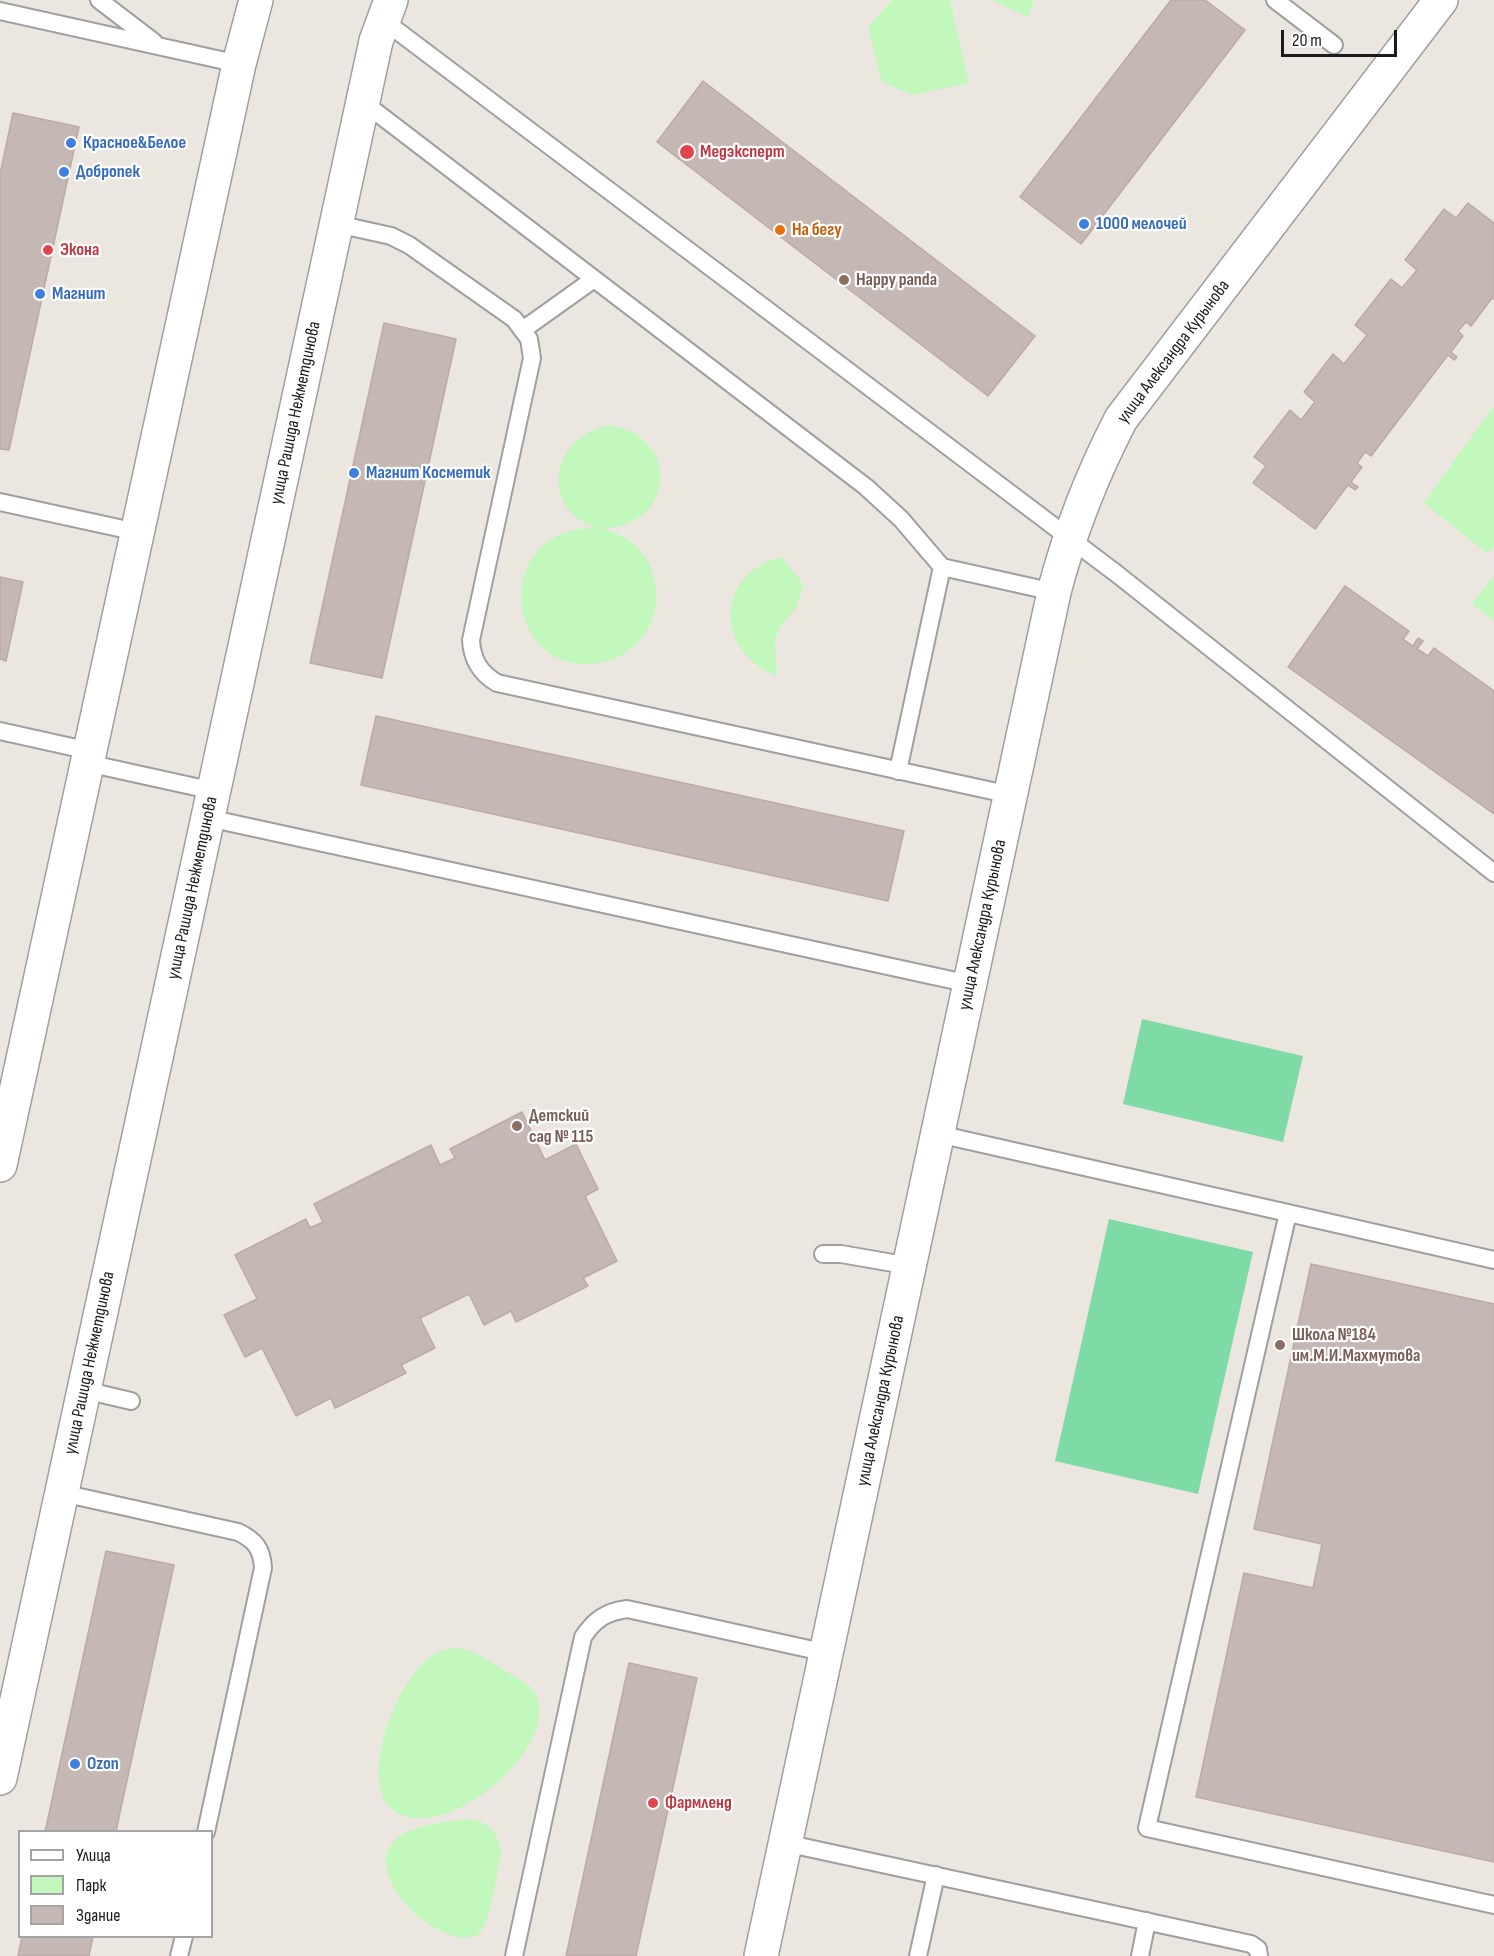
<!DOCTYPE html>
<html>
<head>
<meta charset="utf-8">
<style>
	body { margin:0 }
	#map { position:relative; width:1494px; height:1956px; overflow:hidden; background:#ece6e0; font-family:"Sofia Sans Condensed",sans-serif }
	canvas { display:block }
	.legend { position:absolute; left:18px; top:1830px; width:195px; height:108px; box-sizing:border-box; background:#fff; border:2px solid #a4a4a4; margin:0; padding:8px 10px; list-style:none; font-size:18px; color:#1b1b1b }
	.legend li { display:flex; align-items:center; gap:12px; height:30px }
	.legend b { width:30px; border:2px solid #a4a4a4 }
	.scale { position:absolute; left:1281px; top:30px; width:116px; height:27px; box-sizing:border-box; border:3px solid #1b1b1b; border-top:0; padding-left:8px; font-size:18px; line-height:21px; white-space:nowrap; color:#1b1b1b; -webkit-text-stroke:4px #fff; paint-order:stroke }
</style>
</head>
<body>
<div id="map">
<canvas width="1494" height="1956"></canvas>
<ul class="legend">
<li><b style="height:8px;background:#fff"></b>Улица</li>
<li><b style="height:16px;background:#c2f8bc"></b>Парк</li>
<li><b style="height:16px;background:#c4b7b4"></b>Здание</li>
</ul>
<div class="scale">20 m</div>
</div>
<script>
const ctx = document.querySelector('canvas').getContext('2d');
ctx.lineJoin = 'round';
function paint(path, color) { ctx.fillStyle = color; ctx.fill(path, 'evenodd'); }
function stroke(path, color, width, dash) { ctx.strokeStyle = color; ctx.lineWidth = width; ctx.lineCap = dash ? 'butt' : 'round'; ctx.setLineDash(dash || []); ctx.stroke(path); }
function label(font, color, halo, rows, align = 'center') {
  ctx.font = font + ' "Sofia Sans Condensed",sans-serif'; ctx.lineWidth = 4.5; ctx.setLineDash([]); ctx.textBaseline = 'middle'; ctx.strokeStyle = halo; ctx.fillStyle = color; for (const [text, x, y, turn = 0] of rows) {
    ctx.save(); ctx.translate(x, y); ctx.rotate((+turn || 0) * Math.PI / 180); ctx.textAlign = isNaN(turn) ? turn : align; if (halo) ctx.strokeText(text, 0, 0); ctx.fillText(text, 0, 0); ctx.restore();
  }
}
const park = new Path2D(`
	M 892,0 L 950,0 L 969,83 L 913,95 L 882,82 L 868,27 Z
	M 992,0 L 1034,0 L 1028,17 Z
	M 1494,405 L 1494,545 L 1488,554 L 1424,503 Z
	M 608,425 C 682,435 676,528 602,528 C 612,532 622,535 630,541 C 659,562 665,607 644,635 C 633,650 618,660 599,663 C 502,678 489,524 598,528 C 542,513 546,439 608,425 Z
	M 781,557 L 804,585 L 795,609 L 780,627 L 775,640 L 777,676 C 715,652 714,574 781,557 Z
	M 1494,575 L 1494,621 L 1472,604 Z
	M 458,1648 C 477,1651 491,1662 507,1672 C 518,1679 533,1685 537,1698 C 557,1754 439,1847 393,1810 C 356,1780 399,1672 436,1653 C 443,1649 451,1649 458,1648 Z
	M 466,1819 C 488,1819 500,1834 501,1855 C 496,1874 492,1919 479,1934 C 444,1956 351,1871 400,1836 C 417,1824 447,1822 466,1819 Z`);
const pitch = new Path2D(`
	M 1142,1019 L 1303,1056 L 1283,1142 L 1123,1104 Z
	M 1109,1219 L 1253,1252 L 1198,1494 L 1055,1461 Z`);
const building = new Path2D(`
	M 1171,0 L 1205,0 L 1245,30 L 1081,244 L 1020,197 Z
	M 703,81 L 1035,336 L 988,396 L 657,142 Z
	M 13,113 L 79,127 L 9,450 L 0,449 L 0,174 Z
	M 1468,203 L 1494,223 L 1494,299 L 1492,298 L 1471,326 L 1466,322 L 1458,331 L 1463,336 L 1451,352 L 1457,357 L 1454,360 L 1448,355 L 1371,456 L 1365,452 L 1357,463 L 1362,467 L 1351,482 L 1358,487 L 1355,490 L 1348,485 L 1315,529 L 1253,483 L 1266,466 L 1254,457 L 1290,410 L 1301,420 L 1315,402 L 1304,392 L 1333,354 L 1344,364 L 1367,335 L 1355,325 L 1391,279 L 1402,288 L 1417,270 L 1405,260 L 1444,209 L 1456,218 Z
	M 384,323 L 456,339 L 382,678 L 310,663 Z
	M 0,577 L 23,582 L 6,661 L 0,659 Z
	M 1345,586 L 1409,631 L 1403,639 L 1413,646 L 1418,638 L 1423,641 L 1417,649 L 1428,656 L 1434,648 L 1494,691 L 1494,814 L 1288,667 Z
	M 376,716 L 904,831 L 888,901 L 361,785 Z
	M 522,1112 L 545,1160 L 576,1144 L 598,1189 L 585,1196 L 617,1261 L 583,1278 L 588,1286 L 516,1322 L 511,1311 L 484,1325 L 469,1294 L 420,1318 L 435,1348 L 401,1365 L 406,1373 L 335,1408 L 331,1398 L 296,1416 L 262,1348 L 245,1357 L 224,1315 L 257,1299 L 235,1255 L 306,1219 L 310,1228 L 323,1222 L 314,1204 L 431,1145 L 440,1165 L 455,1158 L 450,1149 Z
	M 1311,1264 L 1494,1304 L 1494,1862 L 1196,1797 L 1244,1573 L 1313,1588 L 1322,1544 L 1254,1529 Z
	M 106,1551 L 174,1565 L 119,1817 L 116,1832 L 45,1832 Z
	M 629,1663 L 697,1678 L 636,1956 L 566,1956 Z
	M 22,1936 L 93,1936 L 89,1956 L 18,1956 Z`);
const lane = new Path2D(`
	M 99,0 L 154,42
	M 1275,0 L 1334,45
	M 0,11 L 239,64
	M 383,20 L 1117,574 L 1494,873
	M 363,102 L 866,487 L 901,519 L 942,567
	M 337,224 L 391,236 L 409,245 L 514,319 L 529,339 L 532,358 L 471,640 C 472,660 480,673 497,683 L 1011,795
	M 524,329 L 594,279
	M 0,502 L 137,532
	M 0,731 L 90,751
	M 87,763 L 214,791
	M 898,771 L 942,567 L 1054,592
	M 208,818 L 970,984
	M 938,1134 L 1288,1213
	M 823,1254 L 841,1254 L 910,1266
	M 1494,1260 L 1288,1213 L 1147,1828 L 1494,1905
	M 84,1390 L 131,1401
	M 62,1493 L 238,1532 C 255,1540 262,1549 263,1568 L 206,1832
	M 785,1843 L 1251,1944 L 1258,1949 L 1259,1956
	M 179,1956 L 184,1936
	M 514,1956 L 583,1637 C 595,1619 606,1612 627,1609 L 827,1653
	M 918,1956 L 936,1875
	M 1140,1956 L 1147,1921`);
const street = new Path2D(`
	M 0,1165 L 239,64 L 256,0
	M 0,1778 L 376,41 L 391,0
	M 761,1956 L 1054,592 C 1070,531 1092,475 1121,419 L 1441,0`);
const markers = [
	[71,143,6,"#3f7fe0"],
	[687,152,8,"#e0444e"],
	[64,172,6,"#3f7fe0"],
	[1084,224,6,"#3f7fe0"],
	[780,230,6,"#e8710a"],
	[48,250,6,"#e0444e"],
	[844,280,6,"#8d6e63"],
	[40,294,6,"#3f7fe0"],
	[354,473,6,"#3f7fe0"],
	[517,1126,6,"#8d6e63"],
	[1280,1345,6,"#8d6e63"],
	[75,1764,6,"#3f7fe0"],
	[653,1803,6,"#e0444e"]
];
const shopNames = [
	["Красное&Белое",83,143],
	["Добропек",76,172],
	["1000 мелочей",1096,224],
	["Магнит",52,294],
	["Магнит Косметик",366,473],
	["Ozon",87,1764]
];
const healthNames = [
	["Медэксперт",700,152],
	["Экона",60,250],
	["Фармленд",665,1803]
];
const foodNames = [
	["На бегу",792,230]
];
const educationNames = [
	["Happy panda",856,280],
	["Детский",529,1116],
	["сад № 115",529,1137],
	["Школа №184",1292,1335],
	["им.М.И.Махмутова",1292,1356]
];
const streetNames = [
	["улица Александра Курынова",1174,352,-53],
	["улица Рашида Нежметдинова",296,413,-78],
	["улица Рашида Нежметдинова",193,888,-78],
	["улица Александра Курынова",983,925,-78],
	["улица Рашида Нежметдинова",90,1363,-78],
	["улица Александра Курынова",881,1401,-78]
];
paint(park, '#c2f8bc');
paint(pitch, '#7edba6');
paint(building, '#c4b7b4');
stroke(building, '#bdaaa3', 1.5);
stroke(lane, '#9f9f9f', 20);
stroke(street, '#9f9f9f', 36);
stroke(lane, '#fff', 16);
stroke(street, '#fff', 33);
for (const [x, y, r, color] of markers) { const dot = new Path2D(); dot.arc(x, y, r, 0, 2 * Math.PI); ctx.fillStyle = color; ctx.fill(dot); stroke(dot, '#fff', 2); }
label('bold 18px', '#366cbe', '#fff', shopNames, 'left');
label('bold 18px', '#be3a42', '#fff', healthNames, 'left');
label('bold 18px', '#c56008', '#fff', foodNames, 'left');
label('bold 18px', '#785e54', '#fff', educationNames, 'left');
label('18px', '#1b1b1b', '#fff', streetNames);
</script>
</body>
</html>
